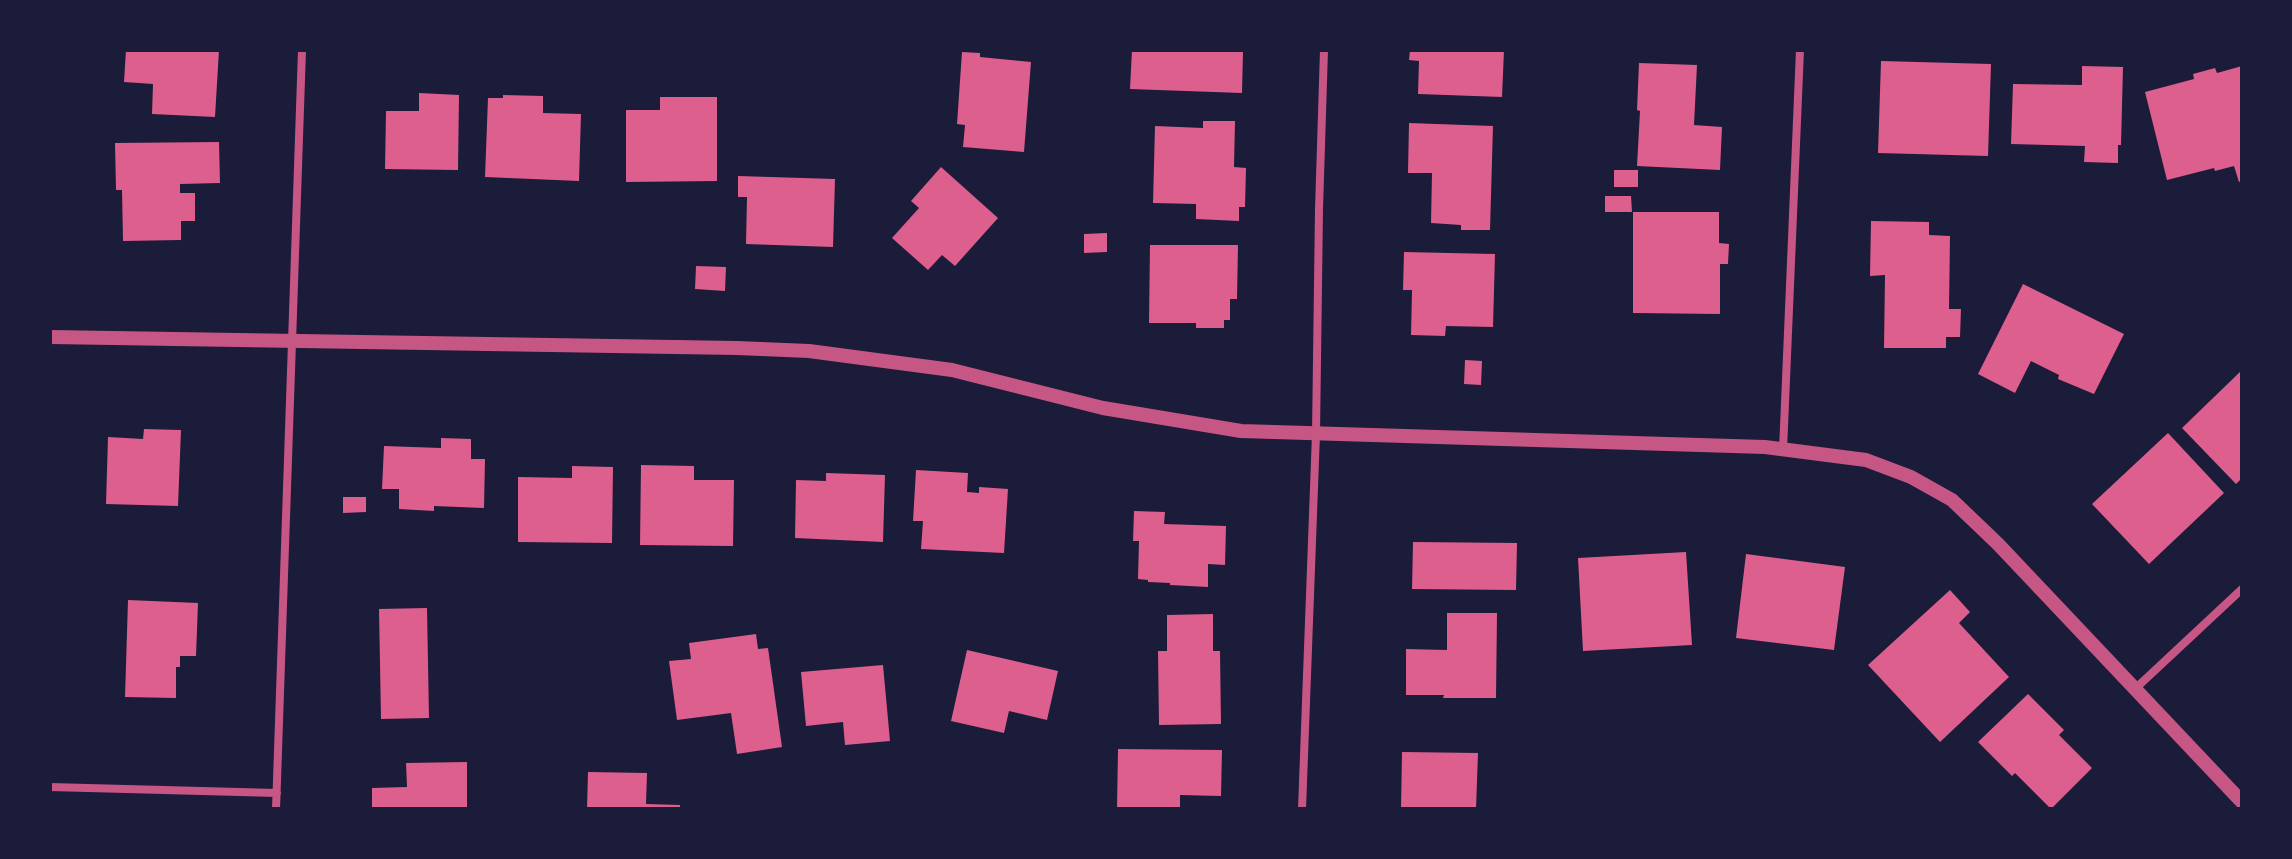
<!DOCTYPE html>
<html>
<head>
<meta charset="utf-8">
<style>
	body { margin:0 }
	#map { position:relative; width:2292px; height:859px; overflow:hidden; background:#1b1b3a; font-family:"Roboto Condensed",sans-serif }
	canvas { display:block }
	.frame { position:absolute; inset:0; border:52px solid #1b1b3a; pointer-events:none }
</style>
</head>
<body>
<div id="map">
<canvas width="2292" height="859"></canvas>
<div class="frame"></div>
</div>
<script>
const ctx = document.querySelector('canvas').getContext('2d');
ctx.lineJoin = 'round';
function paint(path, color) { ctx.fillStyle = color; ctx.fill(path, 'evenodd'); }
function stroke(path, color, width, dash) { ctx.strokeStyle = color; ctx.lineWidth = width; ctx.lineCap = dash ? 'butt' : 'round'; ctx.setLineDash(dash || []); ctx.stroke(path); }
const building = new Path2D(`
	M 126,50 L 219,50 L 215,117 L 152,114 L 153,84 L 124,82 Z
	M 1132,50 L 1243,51 L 1242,93 L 1130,89 Z
	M 1410,50 L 1504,50 L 1502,97 L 1418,94 L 1419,61 L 1409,60 Z
	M 962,52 L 980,53 L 980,57 L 1031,62 L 1024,152 L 963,147 L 965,125 L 957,124 Z
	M 1881,61 L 1991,64 L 1988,156 L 1878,153 Z
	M 1639,63 L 1697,65 L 1694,125 L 1722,127 L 1720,170 L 1637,166 L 1640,111 L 1637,110 Z
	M 2082,66 L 2123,67 L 2121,145 L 2118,145 L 2118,163 L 2084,162 L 2085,146 L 2011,144 L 2013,84 L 2082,85 Z
	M 2242,66 L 2242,181 L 2239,182 L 2234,166 L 2215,171 L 2214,168 L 2167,180 L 2145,92 L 2194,79 L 2193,74 L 2215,68 L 2217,73 Z
	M 419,93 L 459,95 L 458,170 L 385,169 L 386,111 L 419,111 Z
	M 503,95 L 543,96 L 543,113 L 581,114 L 579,181 L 485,177 L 488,98 L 503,98 Z
	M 660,97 L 717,97 L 717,181 L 626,182 L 626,110 L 660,110 Z
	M 1203,121 L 1235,121 L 1234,167 L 1246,168 L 1245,207 L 1239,207 L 1239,221 L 1196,219 L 1196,204 L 1153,203 L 1155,126 L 1203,128 Z
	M 1409,123 L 1493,126 L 1490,230 L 1461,230 L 1461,225 L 1431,223 L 1432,173 L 1408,173 Z
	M 219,142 L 220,183 L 180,184 L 180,193 L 195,193 L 195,221 L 181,221 L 181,240 L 123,241 L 122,190 L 116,190 L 115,143 Z
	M 941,167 L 998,218 L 955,266 L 942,255 L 928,270 L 892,238 L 919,208 L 911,201 Z
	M 1614,170 L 1638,170 L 1638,187 L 1614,187 Z
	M 738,176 L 835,179 L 833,247 L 746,244 L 747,197 L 738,197 Z
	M 1605,196 L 1631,196 L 1632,212 L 1605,212 Z
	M 1633,212 L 1719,212 L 1719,243 L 1729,244 L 1728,264 L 1720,264 L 1720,314 L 1633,313 Z
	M 1871,221 L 1929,222 L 1929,235 L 1950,236 L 1949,309 L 1961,309 L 1960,337 L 1946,337 L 1946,348 L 1884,348 L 1885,275 L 1870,276 Z
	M 1107,233 L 1107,252 L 1084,253 L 1084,234 Z
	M 1150,245 L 1238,245 L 1237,299 L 1230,299 L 1230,320 L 1224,320 L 1224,328 L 1196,328 L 1196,323 L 1149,323 Z
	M 1404,252 L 1495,254 L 1493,327 L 1446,326 L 1445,336 L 1411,335 L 1412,290 L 1403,290 Z
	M 696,266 L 726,267 L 725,291 L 695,289 Z
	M 2023,284 L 2124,334 L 2094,394 L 2058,379 L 2059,375 L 2031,361 L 2015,393 L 1978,374 Z
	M 1465,360 L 1482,361 L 1481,385 L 1464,384 Z
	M 2242,370 L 2242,478 L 2236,484 L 2182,428 Z
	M 144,429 L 181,430 L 178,506 L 106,504 L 108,437 L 143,439 Z
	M 2168,433 L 2224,493 L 2149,564 L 2092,504 Z
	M 441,438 L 471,439 L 471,459 L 485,459 L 484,508 L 434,506 L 434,511 L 399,509 L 399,489 L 382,489 L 384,446 L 441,448 Z
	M 641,465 L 694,466 L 694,480 L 734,480 L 733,546 L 640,545 Z
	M 572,466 L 613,467 L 612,543 L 518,542 L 518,477 L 572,478 Z
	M 916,470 L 968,473 L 967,492 L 979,493 L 979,487 L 1008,489 L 1004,553 L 921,549 L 923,521 L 913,521 Z
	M 826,473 L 885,475 L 883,542 L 795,538 L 796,480 L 826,481 Z
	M 343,497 L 366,497 L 366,512 L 343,513 Z
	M 1134,511 L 1165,512 L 1164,524 L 1226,526 L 1225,565 L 1208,564 L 1208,587 L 1170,585 L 1170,583 L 1148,582 L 1148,580 L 1138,579 L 1139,541 L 1133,541 Z
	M 1413,542 L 1517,543 L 1516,590 L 1412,589 Z
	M 1686,552 L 1692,645 L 1583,651 L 1578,558 Z
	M 1746,554 L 1845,567 L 1834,650 L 1736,638 Z
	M 1950,590 L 1970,612 L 1959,623 L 2009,677 L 1940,742 L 1868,665 Z
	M 128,600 L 198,603 L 196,656 L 180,656 L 180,667 L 176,667 L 176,698 L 125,697 Z
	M 427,608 L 429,718 L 381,719 L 379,609 Z
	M 1447,613 L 1497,613 L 1496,698 L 1443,698 L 1444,695 L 1406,695 L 1406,649 L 1447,650 Z
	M 1213,614 L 1213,651 L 1220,651 L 1221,724 L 1159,725 L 1158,651 L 1167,651 L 1167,615 Z
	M 756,634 L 758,649 L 768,648 L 782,747 L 737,754 L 731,713 L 677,720 L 669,661 L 691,659 L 689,643 Z
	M 967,650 L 1058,671 L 1047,720 L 1009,711 L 1004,733 L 951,721 Z
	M 883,665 L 890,741 L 845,745 L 843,722 L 806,726 L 801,672 Z
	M 2028,694 L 2064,730 L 2059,735 L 2092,768 L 2051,809 L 2015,773 L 2012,776 L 1978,742 Z
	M 1118,749 L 1222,750 L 1221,796 L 1180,795 L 1180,809 L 1117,809 Z
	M 1402,752 L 1478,753 L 1476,809 L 1401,809 Z
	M 467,762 L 467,809 L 372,809 L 372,788 L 407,787 L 406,763 Z
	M 588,772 L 647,773 L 646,804 L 680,805 L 680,809 L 587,809 Z`);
const minor = new Path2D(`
	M 1783,450 L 1800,50
	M 2136,688 L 2242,589
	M 50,787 L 277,793
	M 276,809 L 302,50
	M 1302,809 L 1316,434 L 1319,209 L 1324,50`);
const tertiary = new Path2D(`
	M 50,337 L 737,348 L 809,351 L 952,370 L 1103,408 L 1241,431 L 1765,447 L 1866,460 L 1911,477 L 1952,500 L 1998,544 L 2242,802`);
paint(building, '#dd5f8e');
stroke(minor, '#c65784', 8);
stroke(tertiary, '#c65784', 14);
</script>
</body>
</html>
